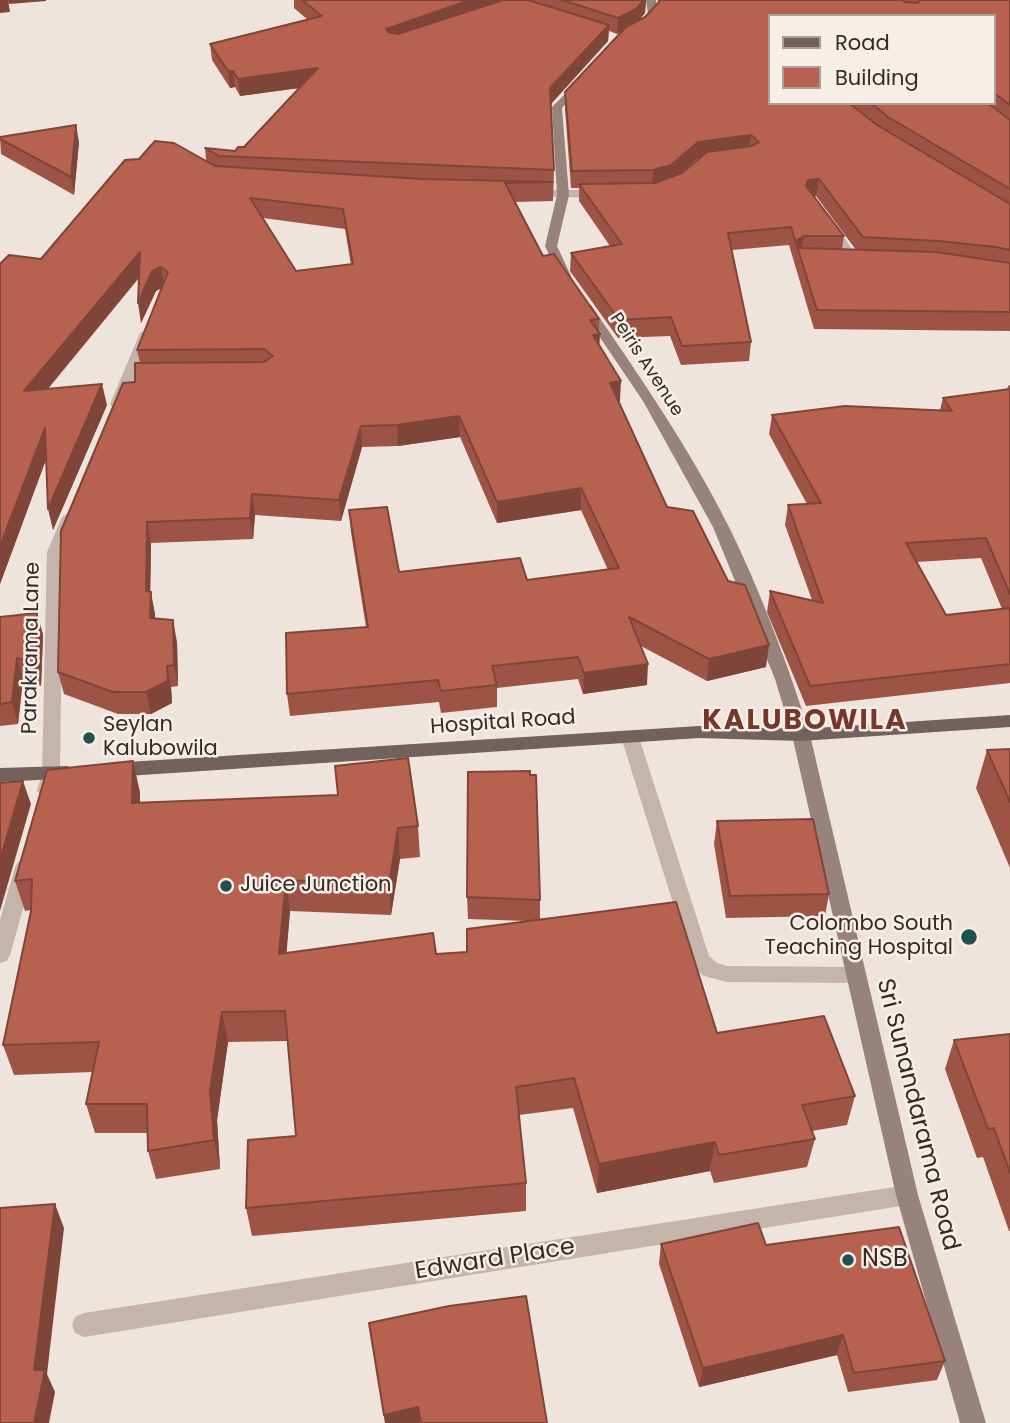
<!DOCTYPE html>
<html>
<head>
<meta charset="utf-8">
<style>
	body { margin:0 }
	#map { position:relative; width:1010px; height:1423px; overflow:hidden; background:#eee4dc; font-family:Poppins,sans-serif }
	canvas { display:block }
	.legend { position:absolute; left:768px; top:14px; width:228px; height:91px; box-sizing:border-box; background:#f7eee7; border:2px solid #a9a09b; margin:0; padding:9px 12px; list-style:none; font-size:21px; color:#332b28 }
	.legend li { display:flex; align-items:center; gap:14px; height:35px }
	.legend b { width:35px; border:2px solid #a9a09b }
</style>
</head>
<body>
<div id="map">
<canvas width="1010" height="1423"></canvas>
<ul class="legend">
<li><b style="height:9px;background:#73615b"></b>Road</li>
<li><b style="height:19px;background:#b76251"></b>Building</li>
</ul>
</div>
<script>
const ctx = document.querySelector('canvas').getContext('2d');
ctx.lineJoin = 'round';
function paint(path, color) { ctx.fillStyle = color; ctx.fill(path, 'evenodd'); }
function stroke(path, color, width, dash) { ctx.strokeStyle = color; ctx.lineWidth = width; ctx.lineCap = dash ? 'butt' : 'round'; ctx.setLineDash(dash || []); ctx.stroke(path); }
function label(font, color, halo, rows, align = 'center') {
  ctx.font = font + ' Poppins,sans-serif'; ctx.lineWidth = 5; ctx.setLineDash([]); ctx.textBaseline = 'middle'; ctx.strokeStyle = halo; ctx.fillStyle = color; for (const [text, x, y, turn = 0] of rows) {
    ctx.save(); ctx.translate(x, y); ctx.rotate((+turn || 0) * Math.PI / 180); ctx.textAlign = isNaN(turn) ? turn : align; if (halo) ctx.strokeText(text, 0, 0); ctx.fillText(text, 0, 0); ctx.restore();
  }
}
const lane = new Path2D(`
	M 630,731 L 636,733 L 639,737 L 709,956 L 717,963 L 727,966 L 856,967 L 863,969 L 866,975 L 863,981 L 856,983 L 727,982 L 704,976 L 693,967 L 621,737 L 624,733 Z`);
const street = new Path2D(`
	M 531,190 L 601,190 L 607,194 L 601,198 L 527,196 L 527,192 Z
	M 828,220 L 832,221 L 859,258 L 859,264 L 851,264 L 822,224 Z
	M 147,329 L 154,333 L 124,404 L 122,407 L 112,407 L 110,404 L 140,333 Z
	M 70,512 L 78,517 L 63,552 L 60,774 L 52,795 L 40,795 L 37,790 L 42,774 L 47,552 L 62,517 Z
	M 25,860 L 32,862 L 35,867 L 10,955 L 7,961 L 0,963 L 0,920 L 15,867 L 18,862 Z
	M 907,1185 L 915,1188 L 918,1195 L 915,1202 L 907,1205 L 84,1337 L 75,1333 L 72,1325 L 75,1317 L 84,1313 Z`);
const secondary = new Path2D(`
	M 646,0 L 656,0 L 658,14 L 641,31 L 636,28 L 648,14 Z
	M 579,80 L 584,83 L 562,108 L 569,195 L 557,246 L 571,276 L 565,280 L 559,276 L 545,246 L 557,195 L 552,107 Z
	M 586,304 L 591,305 C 640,377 690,449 729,527 C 760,590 789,667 810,735 L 918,1195 L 986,1423 L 960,1423 L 896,1195 L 792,735 L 775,679 L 713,527 L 643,401 L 580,308 Z`);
const primary = new Path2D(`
	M 1010,715 L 1010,727 L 801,741 L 699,738 L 112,777 L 106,775 L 103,770 L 106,765 L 112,763 L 699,726 L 801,729 Z
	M 67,766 L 73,768 L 76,773 L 73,778 L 0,782 L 0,768 Z`);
const wall = new Path2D(`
	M 294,0 L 646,0 L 645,13 L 639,20 L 645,17 L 659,2 L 659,0 L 1010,0 L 1010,331 L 814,329 L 789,245 L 732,250 L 751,342 L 749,361 L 681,365 L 670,336 L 618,338 L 570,271 L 571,253 L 610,246 L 579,201 L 579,188 L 571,188 L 565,109 L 565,92 L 623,31 L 617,34 L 609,31 L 608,41 L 551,104 L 554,170 L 553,201 L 515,202 L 543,256 L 599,319 L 599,345 L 620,401 L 619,402 L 667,507 L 766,667 L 707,681 L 641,646 L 647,685 L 583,694 L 578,679 L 497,688 L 497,707 L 441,713 L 439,702 L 290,716 L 287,694 L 366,627 L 351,532 L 349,510 L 399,572 L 527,580 L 608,570 L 581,510 L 497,523 L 460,437 L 398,446 L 362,447 L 341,521 L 255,515 L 253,539 L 151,543 L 150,592 L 155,614 L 155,618 L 177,642 L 178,686 L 171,687 L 172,703 L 151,714 L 118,714 L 64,694 L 58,672 L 140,363 L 137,350 L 162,288 L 156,291 L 141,323 L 139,278 L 48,389 L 107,405 L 53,530 L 46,459 L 0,584 L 0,264 L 41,259 L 206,161 L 205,148 L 235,151 L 244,147 L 300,88 L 240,96 L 235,87 L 230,88 L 212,60 L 210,44 L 308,20 L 294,8 ZM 994,16 L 994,103 L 770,103 ZM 697,159 L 698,159 L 682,173 L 679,174 ZM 816,196 L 856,250 L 842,249 L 844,236 L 814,197 ZM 263,218 L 345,229 L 351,265 L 296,271 Z
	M 0,137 L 79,142 L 74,195 L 1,154 Z
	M 1010,385 L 1010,683 L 806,706 L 767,612 L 770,591 L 812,600 L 785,525 L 788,505 L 807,504 L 769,434 L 772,415 L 940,410 L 943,398 L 1007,390 L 1008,386 ZM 981,558 L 1002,609 L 946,615 L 916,562 Z
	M 37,613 L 43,635 L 41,686 L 23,679 L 18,724 L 0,726 L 0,617 Z
	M 1010,749 L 1010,868 L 976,788 L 987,750 Z
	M 140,792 L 140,803 L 418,826 L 420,857 L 400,859 L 391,915 L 290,911 L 286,953 L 436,954 L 467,952 L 527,921 L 468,919 L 467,897 L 540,900 L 540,919 L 717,1033 L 855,1096 L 847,1125 L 812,1131 L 815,1139 L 807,1167 L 714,1183 L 710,1171 L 597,1193 L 573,1108 L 519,1115 L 526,1183 L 526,1211 L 252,1236 L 246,1208 L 296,1136 L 288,1041 L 228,1042 L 217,1120 L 220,1169 L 156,1179 L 148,1151 L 148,1133 L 95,1133 L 86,1104 L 92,1072 L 14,1075 L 3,1045 L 31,910 L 25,911 L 15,881 Z
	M 717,821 L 829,894 L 825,916 L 726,918 L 714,844 Z
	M 1010,1034 L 1010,1231 L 1009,1231 L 983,1157 L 977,1158 L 945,1069 L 954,1040 Z
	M 661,1244 L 766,1245 L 945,1361 L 937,1380 L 848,1392 L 837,1355 L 699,1387 L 659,1264 Z
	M 369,1323 L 547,1423 L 385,1423 Z`);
const shadedWall = new Path2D(`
	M 0,0 L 8,0 L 10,12 L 0,13 Z
	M 8,0 L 46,0 L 46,1 L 9,4 Z
	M 470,0 L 514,0 L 387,45 L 386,29 Z
	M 644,0 L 646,0 L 645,13 L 635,25 L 617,34 L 618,18 Z
	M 609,25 L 608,41 L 550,105 L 550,88 Z
	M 318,68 L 320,85 L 240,96 L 238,79 Z
	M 228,71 L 233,71 L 235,87 L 230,88 Z
	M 76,125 L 79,142 L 74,195 L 71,177 Z
	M 751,135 L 749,152 L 697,159 L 670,183 L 652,187 L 653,170 L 698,142 Z
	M 819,179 L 816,196 L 806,198 L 806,186 L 808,180 Z
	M 804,236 L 801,254 L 797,240 Z
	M 140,252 L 143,272 L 29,411 L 24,391 Z
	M 161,267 L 164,287 L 156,291 L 141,323 L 138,303 L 152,271 Z
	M 600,334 L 599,355 L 593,335 Z
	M 621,381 L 620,401 L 609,403 L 610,383 Z
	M 102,384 L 107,405 L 53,530 L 48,509 Z
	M 459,416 L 460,437 L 398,446 L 397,425 Z
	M 361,426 L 362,447 L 341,521 L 339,500 Z
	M 45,428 L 50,449 L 0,584 L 0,546 Z
	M 581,488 L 581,510 L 497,523 L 497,502 Z
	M 252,494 L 255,515 L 253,539 L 250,518 Z
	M 147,522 L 151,543 L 150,613 L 146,591 Z
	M 151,592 L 155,614 L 154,640 L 150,618 Z
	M 37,613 L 43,635 L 41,686 L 35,664 Z
	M 173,620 L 177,642 L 178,686 L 174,665 Z
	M 769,645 L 766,667 L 707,681 L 709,659 Z
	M 17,658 L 23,679 L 18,724 L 12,702 Z
	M 648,664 L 647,685 L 583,694 L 584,673 Z
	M 167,666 L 171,687 L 172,703 L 151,714 L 146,692 Z
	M 133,761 L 140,792 L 139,834 L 132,803 Z
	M 23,781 L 31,804 L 0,911 L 0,860 Z
	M 398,828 L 400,859 L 391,915 L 389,885 Z
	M 286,880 L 290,911 L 284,984 L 279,954 Z
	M 222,1012 L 228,1042 L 217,1120 L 220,1169 L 214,1140 L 210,1091 Z
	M 715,1142 L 710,1171 L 597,1193 L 599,1164 Z
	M 55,1204 L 64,1228 L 47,1374 L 55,1392 L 49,1423 L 34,1423 L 34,1370 Z
	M 843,1335 L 837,1355 L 699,1387 L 703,1368 Z
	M 418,1407 L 419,1423 L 385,1423 L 384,1415 Z`);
const building = new Path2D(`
	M 302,0 L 470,0 L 386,29 L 388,32 L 398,34 L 503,0 L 528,0 L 609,25 L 550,88 L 554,170 L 219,156 L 205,148 L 235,151 L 238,147 L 244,147 L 318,68 L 238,79 L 233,71 L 228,71 L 210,44 L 322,16 Z
	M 562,0 L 644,0 L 636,9 L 618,18 Z
	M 659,0 L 902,0 L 905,2 L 918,3 L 920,0 L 1010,0 L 1010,105 L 994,93 L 994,16 L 770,16 L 770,103 L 849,103 L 877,125 L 1010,204 L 1010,250 L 996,247 L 939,241 L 863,237 L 819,179 L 808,180 L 806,186 L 844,236 L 804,236 L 797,240 L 799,248 L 936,252 L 1010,263 L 1010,312 L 817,310 L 791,227 L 728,233 L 751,342 L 682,346 L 671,317 L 619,320 L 571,253 L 622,244 L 579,184 L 655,183 L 682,173 L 707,152 L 751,146 L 759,142 L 751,135 L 698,142 L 671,165 L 653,170 L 572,171 L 565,92 L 626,27 L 645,17 L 659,2 Z
	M 871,103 L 988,103 L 1010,120 L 1010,189 L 888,117 Z
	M 76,125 L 71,177 L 0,139 L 0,137 Z
	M 155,141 L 174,143 L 215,166 L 423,179 L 553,182 L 505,183 L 543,256 L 554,254 L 599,319 L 590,320 L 600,334 L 593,335 L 621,381 L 610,383 L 667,507 L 693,511 L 728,581 L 745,585 L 769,645 L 709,659 L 629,617 L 648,664 L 584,673 L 578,657 L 492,666 L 497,685 L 441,691 L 438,680 L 287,694 L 286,633 L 368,627 L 349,510 L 387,507 L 399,572 L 520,558 L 527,580 L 619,568 L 581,488 L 497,502 L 459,416 L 397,425 L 361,426 L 339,500 L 252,494 L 250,518 L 147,522 L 146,591 L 151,592 L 150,618 L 173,620 L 174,665 L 167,666 L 168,681 L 146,692 L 113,692 L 58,672 L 61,531 L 123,383 L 135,382 L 135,363 L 264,362 L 273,356 L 264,349 L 137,350 L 168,272 L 161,267 L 152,271 L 138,303 L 140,252 L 24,391 L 102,384 L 48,509 L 45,428 L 0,546 L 0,264 L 9,255 L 41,259 L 125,160 L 139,159 ZM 250,198 L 343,209 L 353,264 L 296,271 Z
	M 1010,389 L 1010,594 L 986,538 L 906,543 L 946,615 L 1010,608 L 1010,664 L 810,686 L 770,591 L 823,603 L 788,505 L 821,503 L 772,415 L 845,406 L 952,411 L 943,398 Z
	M 37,613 L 35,664 L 17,658 L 12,702 L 0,704 L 0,617 Z
	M 1010,749 L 1010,802 L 987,750 Z
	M 408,758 L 418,826 L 398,828 L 389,885 L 286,880 L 279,954 L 433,933 L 436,954 L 467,952 L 467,929 L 676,902 L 717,1033 L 824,1016 L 855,1096 L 802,1105 L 815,1139 L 719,1155 L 715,1142 L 599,1164 L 574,1078 L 516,1087 L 526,1183 L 246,1208 L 248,1140 L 296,1136 L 285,1011 L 222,1012 L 210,1091 L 214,1140 L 148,1151 L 147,1104 L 86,1104 L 99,1042 L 3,1045 L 31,911 L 32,879 L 15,881 L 47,770 L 133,761 L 132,803 L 338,795 L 335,766 Z
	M 530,771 L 530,775 L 536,775 L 540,900 L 467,897 L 468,772 Z
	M 23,781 L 0,860 L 0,783 Z
	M 813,819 L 829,894 L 730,896 L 717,821 Z
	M 1010,1034 L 1010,1173 L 994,1128 L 988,1129 L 954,1040 Z
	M 55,1204 L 34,1370 L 45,1370 L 34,1423 L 0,1423 L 0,1208 Z
	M 758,1223 L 766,1245 L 899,1227 L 945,1361 L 854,1373 L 843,1335 L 703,1368 L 661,1244 Z
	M 526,1296 L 547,1423 L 421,1423 L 418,1407 L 384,1415 L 369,1323 L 449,1306 Z`);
const markers = [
	[89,738,7,"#23504f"],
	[226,886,7,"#23504f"],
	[969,937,9,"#23504f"],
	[848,1260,7,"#23504f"]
];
const farStreetnames = [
	["Peiris Avenue",646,365,57]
];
const streetNames = [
	["Parakrama Lane",32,648,-89],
	["Hospital Road",503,723,-4]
];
const poiNames = [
	["Seylan",103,726],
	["Kalubowila",103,750],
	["Juice Junction",240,886],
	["Colombo South",953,925,"right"],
	["Teaching Hospital",953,949,"right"]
];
const nearStreetnames = [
	["Sri Sunandarama Road",917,1115,76],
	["Edward Place",495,1260,-9]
];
const nearPoinames = [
	["NSB",862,1260]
];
const districtNames = [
	["KALUBOWILA",805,722]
];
paint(lane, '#c5b4a9');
paint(street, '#c5b4a9');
paint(secondary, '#98837b');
paint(primary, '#73615b');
paint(wall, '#9d5446');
paint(shadedWall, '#804539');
paint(building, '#b76251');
stroke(building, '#804539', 2);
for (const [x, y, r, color] of markers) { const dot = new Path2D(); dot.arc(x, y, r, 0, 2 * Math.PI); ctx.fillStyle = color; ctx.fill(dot); stroke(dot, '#f7eee7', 2.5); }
label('18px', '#332b28', '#f7eee7', farStreetnames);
label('21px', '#332b28', '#f7eee7', streetNames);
label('21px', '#332b28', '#f7eee7', poiNames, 'left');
label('24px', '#332b28', '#f7eee7', nearStreetnames);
label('24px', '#332b28', '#f7eee7', nearPoinames, 'left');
ctx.letterSpacing = '2px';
label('bold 28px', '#78372b', '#f7eee7', districtNames);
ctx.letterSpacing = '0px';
</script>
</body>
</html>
